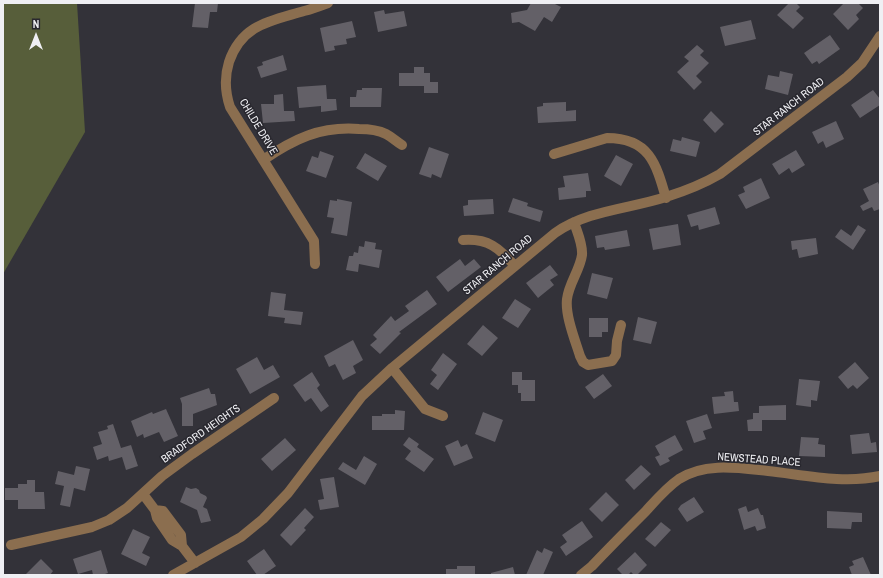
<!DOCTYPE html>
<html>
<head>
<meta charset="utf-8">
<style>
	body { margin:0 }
	#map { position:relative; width:883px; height:578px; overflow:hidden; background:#333239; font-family:"Archivo Narrow",sans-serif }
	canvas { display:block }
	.frame { position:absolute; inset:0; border:4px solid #efeff3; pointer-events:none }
	.north { position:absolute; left:16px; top:16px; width:40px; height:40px; -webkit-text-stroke:3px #29282f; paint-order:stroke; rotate:0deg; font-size:11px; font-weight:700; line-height:16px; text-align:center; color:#efeff3 }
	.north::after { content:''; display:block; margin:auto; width:14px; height:18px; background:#efeff3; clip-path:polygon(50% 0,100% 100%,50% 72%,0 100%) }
</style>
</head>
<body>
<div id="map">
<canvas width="883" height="578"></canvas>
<div class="frame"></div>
<div class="north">N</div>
</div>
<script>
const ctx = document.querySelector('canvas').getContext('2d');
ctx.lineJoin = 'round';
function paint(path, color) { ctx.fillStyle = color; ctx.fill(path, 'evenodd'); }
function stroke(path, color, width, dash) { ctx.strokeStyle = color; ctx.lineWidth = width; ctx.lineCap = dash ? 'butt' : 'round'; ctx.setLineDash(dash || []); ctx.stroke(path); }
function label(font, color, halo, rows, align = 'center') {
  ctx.font = font + ' "Archivo Narrow",sans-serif'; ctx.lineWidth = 3; ctx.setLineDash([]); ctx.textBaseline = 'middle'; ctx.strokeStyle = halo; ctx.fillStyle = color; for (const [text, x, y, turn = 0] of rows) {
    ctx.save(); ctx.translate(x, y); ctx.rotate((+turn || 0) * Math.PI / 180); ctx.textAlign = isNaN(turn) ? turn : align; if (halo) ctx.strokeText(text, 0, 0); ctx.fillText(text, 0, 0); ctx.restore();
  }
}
const green = new Path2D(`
	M 3,3 L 77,3 L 85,132 L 3,274 Z`);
const building = new Path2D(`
	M 195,3 L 218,3 L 217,12 L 210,12 L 208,28 L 192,27 Z
	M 531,3 L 553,3 L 561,7 L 552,22 L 544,17 L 535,31 L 519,22 L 512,23 L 511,13 L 527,10 Z
	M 789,3 L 796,3 L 800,7 L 796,11 L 804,18 L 793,29 L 777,15 Z
	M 844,3 L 858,3 L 863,8 L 856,15 L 859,19 L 848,30 L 833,14 Z
	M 384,10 L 385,14 L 404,11 L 407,26 L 378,32 L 374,12 Z
	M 751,20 L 756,39 L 725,46 L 720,27 Z
	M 352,21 L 356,37 L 346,39 L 347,44 L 334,46 L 335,50 L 325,52 L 320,28 Z
	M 830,35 L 840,49 L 819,64 L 817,61 L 812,64 L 804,53 Z
	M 697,45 L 704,51 L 700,55 L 709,63 L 696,76 L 702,82 L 694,90 L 677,72 L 689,61 L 684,57 Z
	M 283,55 L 287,70 L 261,78 L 257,67 L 263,65 L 262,62 Z
	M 414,67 L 424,67 L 424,73 L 430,73 L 430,82 L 438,82 L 438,93 L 424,93 L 424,86 L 399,86 L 399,73 L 414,73 Z
	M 780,71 L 793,74 L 788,95 L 765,89 L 768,75 L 779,77 Z
	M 326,85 L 327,99 L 336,99 L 337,110 L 321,112 L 321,106 L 299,108 L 297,87 Z
	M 362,88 L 382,88 L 381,107 L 350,107 L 350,97 L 356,97 L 357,90 L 362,90 Z
	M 873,90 L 880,99 L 880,105 L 860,118 L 851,105 Z
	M 283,94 L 284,111 L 294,111 L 295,121 L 263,123 L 261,104 L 274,104 L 274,95 Z
	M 566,102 L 566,111 L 576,110 L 576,121 L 538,123 L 537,107 L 543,106 L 543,103 Z
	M 711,111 L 724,124 L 715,133 L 703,120 Z
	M 836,121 L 844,139 L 826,148 L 823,141 L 818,144 L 812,132 Z
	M 682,137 L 700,142 L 696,157 L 670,151 L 673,139 L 681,141 Z
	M 429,147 L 449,154 L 441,178 L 432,174 L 431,178 L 419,174 Z
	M 796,150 L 805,165 L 792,173 L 789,168 L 779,175 L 772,164 Z
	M 320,151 L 334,156 L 326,178 L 306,171 L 312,156 L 318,158 Z
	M 365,153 L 387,166 L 378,181 L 356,168 Z
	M 616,155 L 633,164 L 621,186 L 604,176 Z
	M 588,173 L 591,191 L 586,191 L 586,197 L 559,200 L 558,188 L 565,187 L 563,176 Z
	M 761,178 L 770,198 L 746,209 L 738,195 L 745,192 L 743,187 Z
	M 878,182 L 880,187 L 880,209 L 874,211 L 872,207 L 863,211 L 860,206 L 869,201 L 863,189 Z
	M 513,198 L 528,203 L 527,206 L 543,211 L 540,222 L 508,212 Z
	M 337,199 L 352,202 L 347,236 L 331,233 L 334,218 L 327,217 L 330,200 L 337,201 Z
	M 493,199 L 494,214 L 464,216 L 463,206 L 468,205 L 468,200 Z
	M 715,207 L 720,224 L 699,230 L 698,225 L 691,227 L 687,215 Z
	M 678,224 L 681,245 L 653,250 L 649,229 Z
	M 858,225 L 866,230 L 853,250 L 835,237 L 841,229 L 851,236 Z
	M 627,230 L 630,246 L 605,250 L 604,247 L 597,248 L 595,236 Z
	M 816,238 L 818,254 L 799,258 L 797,249 L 792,250 L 791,241 Z
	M 365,241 L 376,243 L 375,249 L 382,250 L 379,268 L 359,264 L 358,272 L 346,270 L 349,256 L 353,256 L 354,252 L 358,253 L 359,246 L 364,247 Z
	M 460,259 L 465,266 L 474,259 L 481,267 L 448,292 L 436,277 Z
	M 550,265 L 558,275 L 550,280 L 554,285 L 538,298 L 526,283 Z
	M 592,273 L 613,278 L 607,299 L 587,294 Z
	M 427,290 L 437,304 L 399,332 L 401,333 L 380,354 L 370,345 L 377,339 L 373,335 L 391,316 L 395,321 L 409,311 L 405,306 Z
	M 271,292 L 286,294 L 284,310 L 303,312 L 301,325 L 284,323 L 285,318 L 268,316 Z
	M 515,299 L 531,309 L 518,328 L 502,318 Z
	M 638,317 L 657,322 L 651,344 L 633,340 Z
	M 589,318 L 608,318 L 608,332 L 602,332 L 602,337 L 589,337 Z
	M 483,325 L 498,338 L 482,356 L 467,344 Z
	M 353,340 L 363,360 L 353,366 L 356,373 L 343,380 L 335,364 L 329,367 L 324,356 Z
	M 443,353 L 457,364 L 438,390 L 430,384 L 437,375 L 431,370 Z
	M 257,357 L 264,370 L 273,365 L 280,377 L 250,394 L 236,369 Z
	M 855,362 L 869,378 L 857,389 L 853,385 L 848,389 L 838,377 Z
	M 312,372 L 320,385 L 317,388 L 329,406 L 321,412 L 311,398 L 305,402 L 293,385 Z
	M 512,372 L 522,372 L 522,380 L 535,380 L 535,401 L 521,401 L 521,393 L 518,393 L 518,385 L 512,385 Z
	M 603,374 L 612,386 L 594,399 L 585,387 Z
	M 799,379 L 820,381 L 817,401 L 811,400 L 811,407 L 796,405 Z
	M 209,388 L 211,394 L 215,394 L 217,405 L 193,414 L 193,426 L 182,426 L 182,404 L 180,398 Z
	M 733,391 L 734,402 L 738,402 L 739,411 L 714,414 L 712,397 L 725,396 L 724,392 Z
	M 786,405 L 786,420 L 762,420 L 762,431 L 748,431 L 747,420 L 753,419 L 753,413 L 759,413 L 759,406 Z
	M 166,409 L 178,436 L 164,442 L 159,432 L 144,438 L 143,434 L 137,437 L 131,421 L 152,412 L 153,414 Z
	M 395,410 L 405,411 L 404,430 L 372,430 L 372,416 L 382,416 L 382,414 L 395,414 Z
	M 483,412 L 503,420 L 495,442 L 475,434 Z
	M 707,414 L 712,428 L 703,431 L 706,439 L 694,443 L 686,421 Z
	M 113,424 L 121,448 L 131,445 L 138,466 L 126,470 L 122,457 L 109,461 L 108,456 L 97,460 L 93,447 L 102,444 L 98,432 L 108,429 L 107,426 Z
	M 869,433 L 871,443 L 876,442 L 877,452 L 852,454 L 850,435 Z
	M 675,435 L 683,450 L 668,458 L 670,461 L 660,466 L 655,457 L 660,455 L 655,446 Z
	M 409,437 L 419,444 L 417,447 L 434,459 L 424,472 L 405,459 L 411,451 L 403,445 Z
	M 801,437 L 819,438 L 818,444 L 825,445 L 825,457 L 799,456 Z
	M 285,438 L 296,450 L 272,471 L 261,459 Z
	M 458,440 L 461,447 L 467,444 L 473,458 L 454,466 L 445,446 Z
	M 364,456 L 377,464 L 365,485 L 338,469 L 343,462 L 356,470 Z
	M 641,465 L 651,474 L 634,490 L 625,480 Z
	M 76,466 L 90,469 L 85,491 L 74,488 L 70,507 L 60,505 L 64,486 L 55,484 L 58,471 L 74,475 Z
	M 334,477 L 339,507 L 320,510 L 318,500 L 324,499 L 320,479 Z
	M 27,480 L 35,480 L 35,492 L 44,492 L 45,509 L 18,509 L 18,500 L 5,500 L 5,488 L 18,488 L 18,484 L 27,484 Z
	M 186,487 L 191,489 L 196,488 L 199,490 L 200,493 L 206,496 L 207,498 L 203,507 L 207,509 L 211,521 L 201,523 L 197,510 L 180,502 Z
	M 606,492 L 619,505 L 602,522 L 589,509 Z
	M 694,497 L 704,512 L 687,522 L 678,509 L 681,505 Z
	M 746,506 L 748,512 L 758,508 L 760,513 L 761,515 L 763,515 L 766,528 L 757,531 L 755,526 L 744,530 L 738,509 Z
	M 305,508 L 314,517 L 304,528 L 306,530 L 291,546 L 280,535 Z
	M 827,511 L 862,513 L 862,522 L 852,522 L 851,529 L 827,528 Z
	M 582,521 L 593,537 L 566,556 L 560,547 L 567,542 L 562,535 Z
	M 661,522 L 671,530 L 655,547 L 645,539 Z
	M 133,529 L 150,537 L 142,553 L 150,557 L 146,566 L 121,554 Z
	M 544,548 L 553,552 L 543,575 L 526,575 L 537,550 L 542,553 Z
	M 264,549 L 276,566 L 263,575 L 257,575 L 247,561 Z
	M 101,550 L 108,573 L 102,575 L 93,575 L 92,570 L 78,574 L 73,559 Z
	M 635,552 L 647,565 L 637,575 L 634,575 L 631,572 L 628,575 L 623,575 L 617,569 Z
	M 863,557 L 871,575 L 852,575 L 849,567 L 854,565 L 852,561 Z
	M 41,559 L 53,571 L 50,575 L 25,575 Z
	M 457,566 L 475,566 L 475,575 L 446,575 L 446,569 L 457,569 Z
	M 513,567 L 515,575 L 491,575 L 491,573 Z`);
const minor = new Path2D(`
	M 554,154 L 607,138 C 649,138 656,163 666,198
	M 263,160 C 294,139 320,126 359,129 C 367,129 378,130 386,134 C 392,137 397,142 402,145
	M 574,222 C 577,232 583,244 582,255 C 580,270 569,283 567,299 C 565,315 575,340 580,356 L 583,362 L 588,365 L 612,361 L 616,355 L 617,341 L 621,325
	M 463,240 C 488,238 499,248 515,266
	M 315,264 L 314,241 L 230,107 C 225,92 224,78 229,62 C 242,24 271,21 304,11 C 312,9 320,6 328,3
	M 392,368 L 425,409 L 443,416
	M 143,494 L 155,510 L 157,518 L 172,540 L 182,546 L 195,563
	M 155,510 L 163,511 L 181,535 L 182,546
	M 11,545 L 92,527 L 109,520 L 127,508 L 162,476 L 192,454 L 274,398
	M 173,575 L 241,537 L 263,519 L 288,493 L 362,396 L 392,368 L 555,233 C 588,210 629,209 666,197 C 685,191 703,184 720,174 L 847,77 L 862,63 L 880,36
	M 581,575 L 592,566 C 610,547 628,529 646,511 C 656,500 666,488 679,479 C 705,462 739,468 768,471 C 805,475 843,484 880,476`);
const streetNames = [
	["STAR RANCH ROAD",789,107,-38],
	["CHILDE DRIVE",258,127,59],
	["STAR RANCH ROAD",498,265,-40],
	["BRADFORD HEIGHTS",201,434,-35],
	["NEWSTEAD PLACE",759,460,4]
];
paint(green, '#575e3a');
paint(building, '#636067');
stroke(minor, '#8b6e4f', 10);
label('11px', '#efeff3', '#29282f', streetNames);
</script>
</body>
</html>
